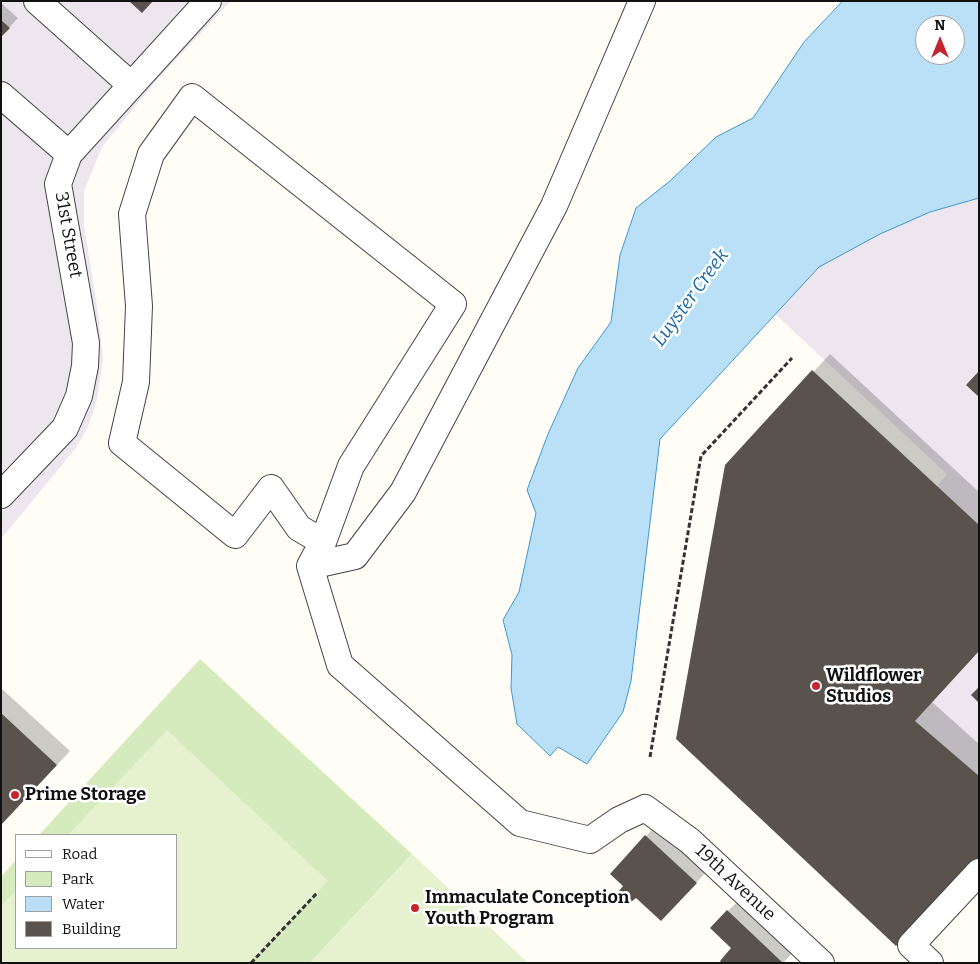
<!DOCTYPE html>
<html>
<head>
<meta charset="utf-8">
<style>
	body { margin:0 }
	#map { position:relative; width:980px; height:964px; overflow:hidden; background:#fffdf5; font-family:Bitter,serif }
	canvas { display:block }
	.frame { position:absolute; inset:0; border:2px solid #111; pointer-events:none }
	.legend { position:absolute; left:15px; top:834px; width:162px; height:115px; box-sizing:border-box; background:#fff; border:1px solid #a0a0a0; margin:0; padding:6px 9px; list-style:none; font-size:15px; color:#111 }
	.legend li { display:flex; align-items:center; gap:10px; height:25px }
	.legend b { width:25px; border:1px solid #a0a0a0 }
	.north { position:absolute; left:915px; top:15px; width:50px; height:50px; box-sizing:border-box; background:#fff; border:1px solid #a0a0a0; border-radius:50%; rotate:0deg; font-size:14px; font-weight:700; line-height:20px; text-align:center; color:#111 }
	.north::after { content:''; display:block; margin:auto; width:18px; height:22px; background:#c4262e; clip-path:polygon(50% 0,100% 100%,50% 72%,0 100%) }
</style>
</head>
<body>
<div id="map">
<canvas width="980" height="964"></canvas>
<div class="frame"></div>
<ul class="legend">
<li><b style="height:6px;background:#fff"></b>Road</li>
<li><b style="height:14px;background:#d5ebbd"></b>Park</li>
<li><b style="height:14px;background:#b9e0f7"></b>Water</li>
<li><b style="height:14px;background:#5a524d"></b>Building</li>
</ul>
<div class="north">N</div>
</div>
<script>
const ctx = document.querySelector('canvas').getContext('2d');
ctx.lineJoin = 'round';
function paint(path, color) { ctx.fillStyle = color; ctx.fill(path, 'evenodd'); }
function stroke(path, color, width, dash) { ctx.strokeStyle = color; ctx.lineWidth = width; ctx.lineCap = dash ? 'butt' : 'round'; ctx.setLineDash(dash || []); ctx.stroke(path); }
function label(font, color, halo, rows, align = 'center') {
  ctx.font = font + ' Bitter,serif'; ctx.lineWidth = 5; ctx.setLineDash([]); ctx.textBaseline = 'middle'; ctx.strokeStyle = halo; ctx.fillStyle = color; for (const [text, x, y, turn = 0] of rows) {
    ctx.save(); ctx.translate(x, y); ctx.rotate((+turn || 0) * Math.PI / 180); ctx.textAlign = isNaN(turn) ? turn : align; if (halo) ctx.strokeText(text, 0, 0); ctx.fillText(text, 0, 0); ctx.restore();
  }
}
const industrial = new Path2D(`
	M 1,1 L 231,1 L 156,81 L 102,147 L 84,191 L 84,224 L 98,313 L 103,359 L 97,400 L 88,427 L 75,449 L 1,539 Z
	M 979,198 L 979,525 L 937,486 L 947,474 L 775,314 L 819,267 L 880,234 L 930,212 Z
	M 979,651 L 979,776 L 915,721 Z`);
const green = new Path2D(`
	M 200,659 L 412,854 L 310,963 L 1,963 L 1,877 L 16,860 L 16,948 L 176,948 L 176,835 L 39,835 Z`);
const pitch = new Path2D(`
	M 167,730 L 328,881 L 251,963 L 1,963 L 1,906 L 16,890 L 16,948 L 176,948 L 176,835 L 68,835 Z
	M 412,854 L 528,963 L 310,963 Z`);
const water = new Path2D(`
	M 843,1 L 979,1 L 979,198 L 930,212 L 880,234 L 819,267 L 660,439 L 631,681 L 623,712 L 587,764 L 558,747 L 550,756 L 517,724 L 511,688 L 512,655 L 503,620 L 519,592 L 536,513 L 527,490 L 548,434 L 578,368 L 611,322 L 620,255 L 636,208 L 670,181 L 716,137 L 753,118 L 804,42 ZM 925,25 L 955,25 L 955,55 L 925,55 Z`);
const shadow = new Path2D(`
	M 1,3 L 18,18 L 1,36 Z
	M 830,354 L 979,492 L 979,651 L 932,702 L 979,744 L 979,857 L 727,465 Z
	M 1,688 L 70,751 L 1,825 Z
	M 659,823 L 709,869 L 674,906 L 625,886 L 646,836 Z
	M 741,898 L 796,949 L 783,963 L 724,963 L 733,948 L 728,911 Z`);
const building = new Path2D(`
	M 129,1 L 153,1 L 142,13 Z
	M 1,20 L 10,28 L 1,37 Z
	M 812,370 L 979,525 L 979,651 L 915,721 L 979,776 L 979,857 L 896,946 L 676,739 L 725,465 Z
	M 979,371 L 979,397 L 966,385 Z
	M 979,687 L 979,703 L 971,695 Z
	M 1,713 L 57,765 L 1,825 Z
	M 645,835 L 697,883 L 661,921 L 636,898 L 631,902 L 619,891 L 623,886 L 610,874 Z
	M 727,910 L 783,963 L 722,963 L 720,961 L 731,948 L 710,928 Z`);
const path = new Path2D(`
	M 650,757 L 701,456 L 792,358
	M 251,963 L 317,893`);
const minor = new Path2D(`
	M 37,1 L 131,85
	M 1,95 L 69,154
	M 192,97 L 453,304 L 351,466 L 323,542 L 299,528 L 271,488 L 235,535 L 122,443 L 136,382 L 139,306 L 132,214 L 151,154 Z
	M 1,495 L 65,428 L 79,396 L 85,366 L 86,343 L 58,184 L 69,154 L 208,1
	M 323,542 L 310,566 L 340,665 L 520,823 L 590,840 L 619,820 L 645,808 L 690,841 L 821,963
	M 310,566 L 355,556 L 403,492 L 554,206 L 642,1
	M 930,963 L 911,945 L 979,872`);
const markers = [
	[816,686,5,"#c4262e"],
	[15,795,5,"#c4262e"],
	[415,908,5,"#c4262e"]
];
const streetNames = [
	["31st Street",68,235,80],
	["19th Avenue",735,883,43]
];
const poiNames = [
	["Wildflower",826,676],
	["Studios",826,697],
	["Prime Storage",25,795],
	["Immaculate Conception",425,898],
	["Youth Program",425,919]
];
const waterNames = [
	["Luyster Creek",691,298,-54]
];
paint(industrial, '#eee6ef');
paint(green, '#d5ebbd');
paint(pitch, '#e6f2cf');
paint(water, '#b9e0f7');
stroke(water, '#3f96cf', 1);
paint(shadow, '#0003');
paint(building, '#5a524d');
stroke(minor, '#444', 28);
stroke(path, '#333', 3, [5, 2.5]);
stroke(minor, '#fff', 26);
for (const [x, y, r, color] of markers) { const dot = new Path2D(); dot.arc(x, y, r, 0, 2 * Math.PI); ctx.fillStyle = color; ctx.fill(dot); stroke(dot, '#fff', 2); }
label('18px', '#111', '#fff', streetNames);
label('bold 18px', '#111', '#fff', poiNames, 'left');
label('italic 19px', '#1768a6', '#fff', waterNames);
</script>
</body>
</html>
